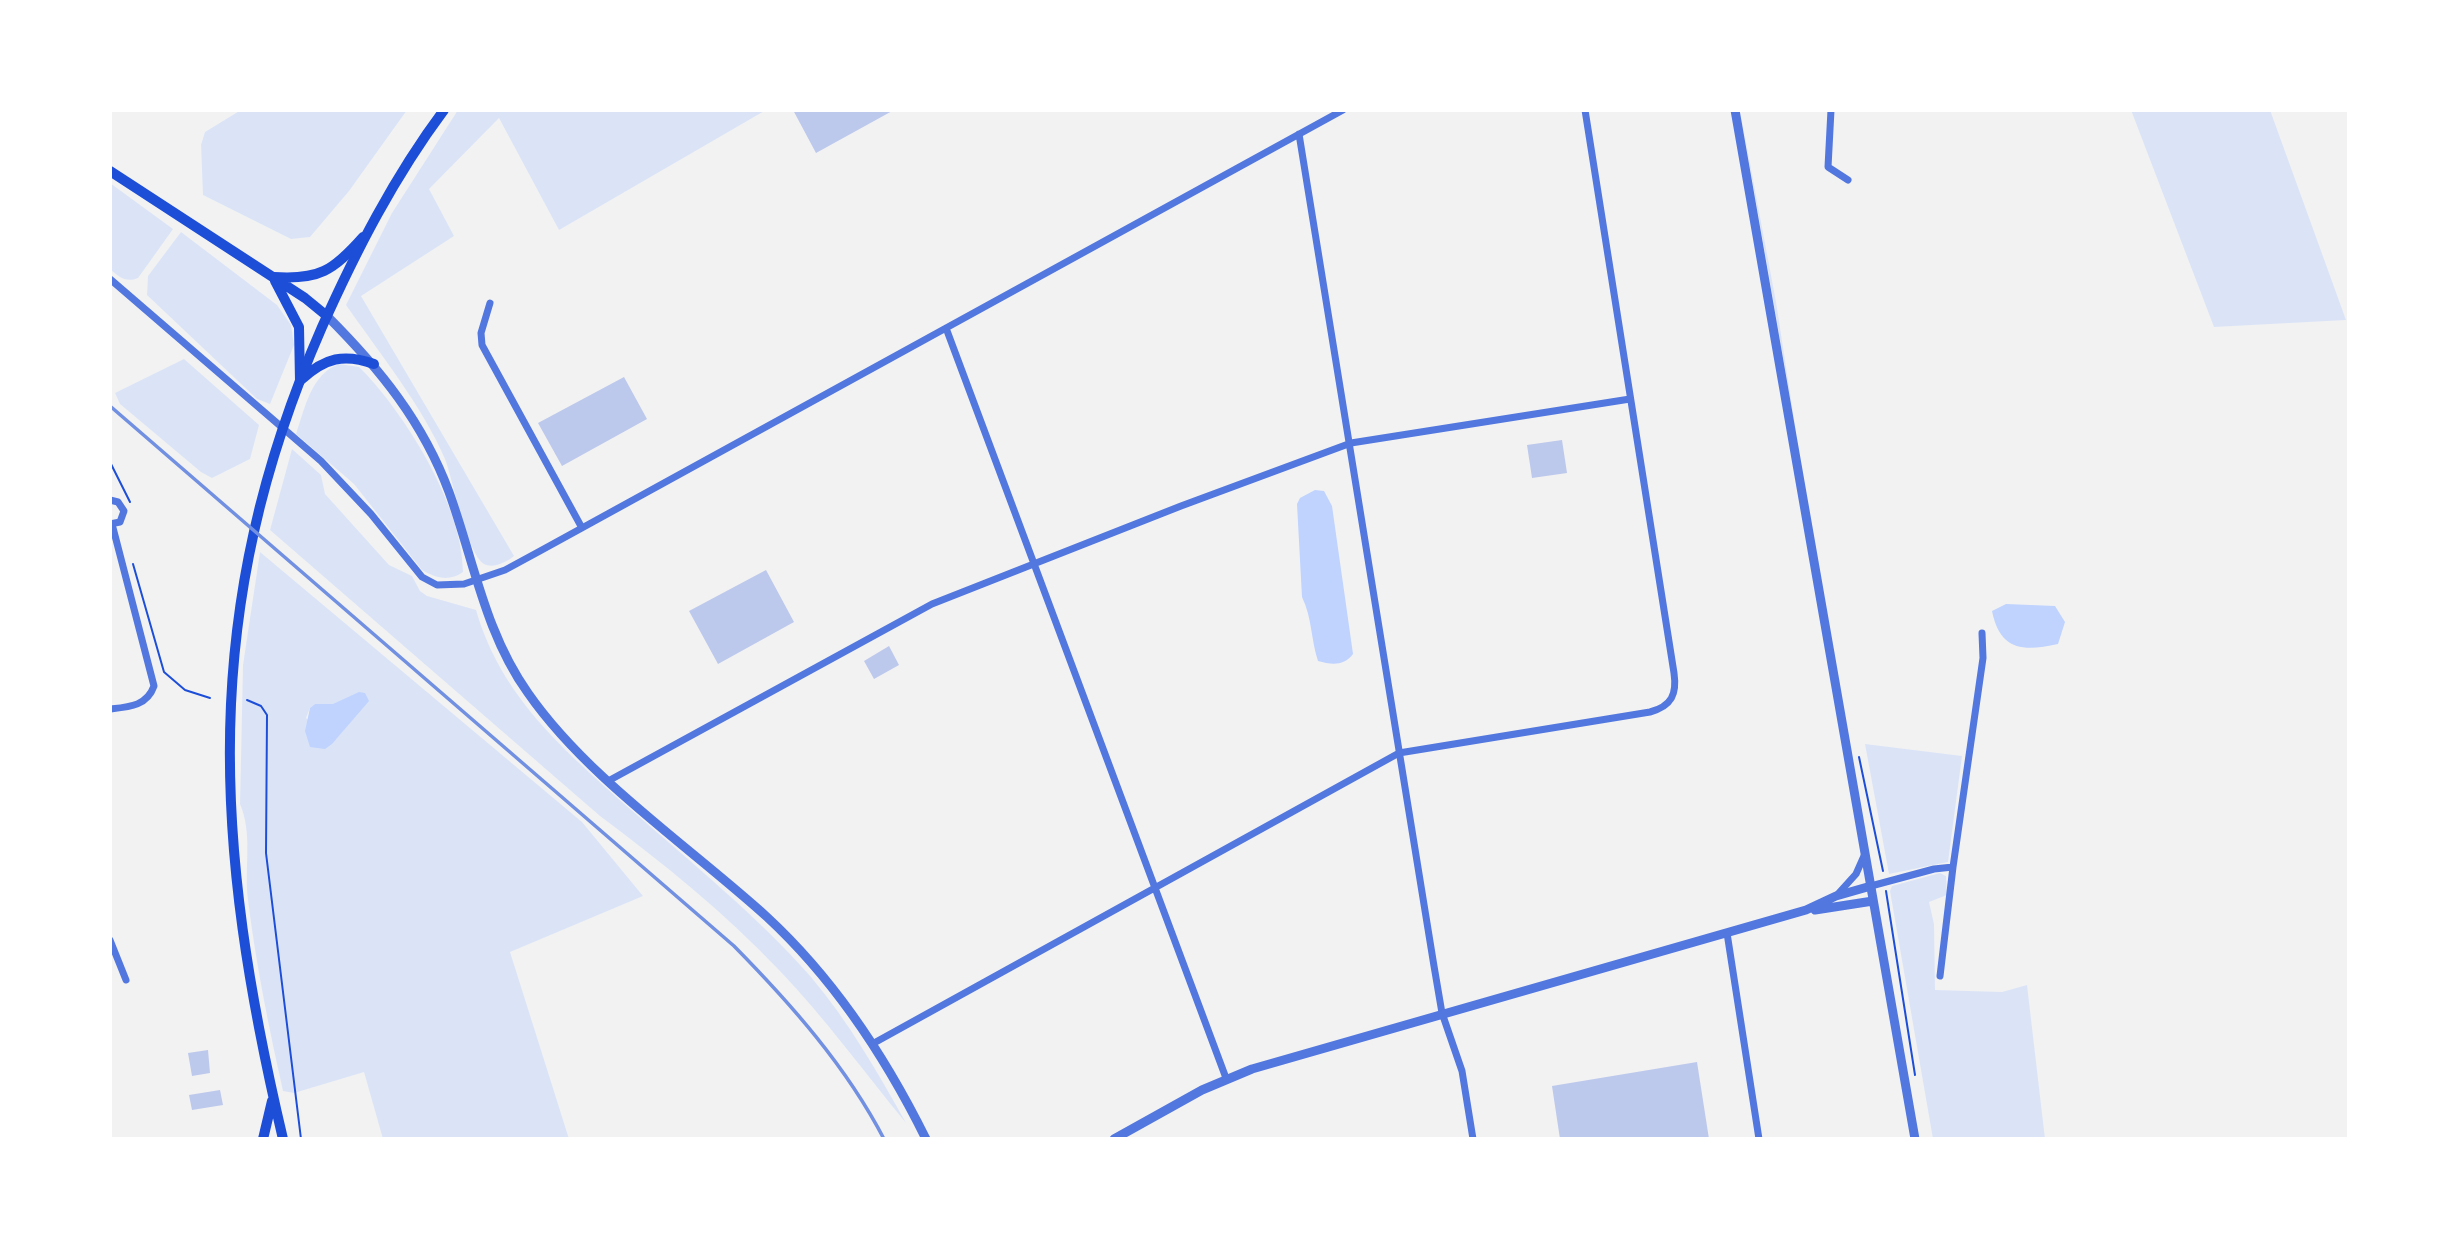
<!DOCTYPE html>
<html>
<head>
<meta charset="utf-8">
<style>
	body { margin:0 }
	#map { position:relative; width:2459px; height:1249px; overflow:hidden; background:#f2f2f2; font-family:"Golos Text",sans-serif }
	canvas { display:block }
	.frame { position:absolute; inset:0; border:112px solid #fff; pointer-events:none }
</style>
</head>
<body>
<div id="map">
<canvas width="2459" height="1249"></canvas>
<div class="frame"></div>
</div>
<script>
const ctx = document.querySelector('canvas').getContext('2d');
ctx.lineJoin = 'round';
function paint(path, color) { ctx.fillStyle = color; ctx.fill(path, 'evenodd'); }
function stroke(path, color, width, dash) { ctx.strokeStyle = color; ctx.lineWidth = width; ctx.lineCap = dash ? 'butt' : 'round'; ctx.setLineDash(dash || []); ctx.stroke(path); }
const green = new Path2D(`
	M 241,110 L 407,110 L 349,191 L 310,237 L 291,239 L 203,195 L 201,145 L 205,132 Z
	M 458,110 L 766,110 L 559,230 L 499,118 L 429,189 L 454,236 L 361,296 L 514,556 C 507,562 493,569 484,564 C 467,553 453,480 445,459 C 423,407 378,351 346,305 L 392,213 Z
	M 1740,110 L 1776,302 L 1797,438 Z
	M 2131,110 L 2270,110 L 2346,320 L 2214,327 Z
	M 110,183 L 173,229 L 138,278 C 126,283 119,277 110,269 Z
	M 181,232 L 277,305 L 291,325 L 294,345 L 270,404 L 257,399 L 147,295 L 148,276 Z
	M 184,359 L 259,425 L 250,459 L 212,478 L 201,472 L 120,404 L 115,393 Z
	M 339,364 L 359,367 L 367,375 C 409,421 463,508 463,572 C 449,582 436,578 422,570 L 354,484 L 296,434 C 305,408 311,374 339,364 Z
	M 292,449 L 321,475 L 325,494 L 389,565 L 412,576 L 420,591 L 427,596 L 476,610 C 501,697 564,750 629,808 C 688,860 760,918 811,977 C 849,1022 878,1073 906,1123 C 864,1072 825,1018 779,970 C 725,913 663,863 600,816 L 270,530 Z
	M 260,552 L 582,822 L 643,896 L 510,952 L 569,1139 L 383,1139 L 364,1072 L 294,1093 L 283,1091 C 269,1028 256,965 248,900 C 244,867 253,835 240,804 L 243,665 ZM 315,704 L 333,704 L 356,715 L 336,739 L 306,718 L 310,708 Z
	M 1865,744 L 1962,756 L 1948,862 L 1889,874 Z
	M 1940,873 L 1946,876 L 1947,895 L 1929,902 L 1934,924 L 1935,990 L 2002,992 L 2027,985 L 2045,1139 L 1933,1139 L 1890,891 L 1892,886 Z`);
const water = new Path2D(`
	M 1315,490 L 1324,491 L 1332,506 L 1353,654 C 1344,666 1332,665 1318,661 C 1311,640 1312,617 1302,597 L 1297,504 L 1300,498 Z
	M 2006,604 L 2055,606 L 2065,622 L 2058,644 C 2022,652 2000,650 1992,611 Z
	M 359,692 L 365,693 L 369,701 L 332,744 L 325,749 L 310,747 L 305,731 L 310,708 L 315,704 L 333,704 Z`);
const building = new Path2D(`
	M 793,110 L 894,110 L 816,153 Z
	M 624,377 L 647,419 L 562,466 L 538,423 Z
	M 1562,440 L 1567,473 L 1532,478 L 1527,445 Z
	M 766,570 L 794,622 L 718,664 L 689,611 Z
	M 889,646 L 899,665 L 874,679 L 864,661 Z
	M 208,1050 L 210,1073 L 192,1076 L 188,1053 Z
	M 1697,1062 L 1709,1139 L 1560,1139 L 1552,1086 Z
	M 220,1090 L 223,1105 L 192,1110 L 189,1095 Z`);
const path = new Path2D(`
	M 110,462 L 130,502
	M 133,564 L 164,672 L 185,690 L 210,698
	M 247,700 L 261,706 L 267,715 L 266,853 L 301,1139
	M 1859,757 L 1883,871
	M 1886,891 L 1915,1075`);
const minor = new Path2D(`
	M 1831,110 L 1828,167 L 1848,180
	M 1299,134 L 1434,966 L 1442,1013 L 1462,1071 L 1473,1139
	M 110,279 L 321,461 L 371,514 L 422,577 L 437,585 L 464,584 L 505,570 L 540,551 L 1343,110
	M 490,303 L 481,333 L 482,345 L 582,528
	M 946,328 L 1226,1078
	M 110,500 L 118,502 L 124,511 L 120,522 L 110,524
	M 110,709 C 129,707 147,706 154,686 L 112,524
	M 610,780 L 932,604 L 1181,506 L 1351,443 L 1630,399
	M 1871,886 L 1934,869 L 1953,867 L 1983,658 L 1982,633
	M 1837,895 L 1856,874 L 1864,856
	M 1727,933 L 1759,1139
	M 110,940 L 126,980
	M 1940,976 L 1953,867
	M 874,1043 L 1399,753 L 1650,712 C 1672,706 1677,694 1674,673 L 1585,110`);
const tertiary = new Path2D(`
	M 1735,110 L 1915,1139
	M 327,316 C 380,369 423,422 449,492 C 474,561 485,633 528,693 C 587,778 690,847 767,917 C 835,980 885,1056 926,1139
	M 1815,910 L 1873,901
	M 1114,1139 L 1202,1090 L 1252,1069 L 1806,910 L 1836,896 L 1871,886`);
const secondary = new Path2D(`
	M 110,171 L 305,298 L 327,316
	M 274,277 C 319,280 333,271 363,237
	M 275,281 L 299,327 L 300,381`);
const primary = new Path2D(`
	M 302,379 C 325,358 344,353 374,364
	M 263,1139 L 272,1101
	M 283,1139 C 214,846 198,610 322,327 C 356,251 394,177 444,110`);
const rail = new Path2D(`
	M 110,406 L 734,946 C 791,1004 846,1066 884,1139`);
paint(green, '#dbe4f7');
paint(water, '#bfd3fe');
paint(building, '#bdc9ec');
stroke(path, '#1d4ed8', 2);
stroke(minor, '#5277de', 7);
stroke(tertiary, '#5277de', 9);
stroke(secondary, '#1d4ed8', 10);
stroke(primary, '#1d4ed8', 10);
stroke(rail, '#7290e2', 3.5);
</script>
</body>
</html>
